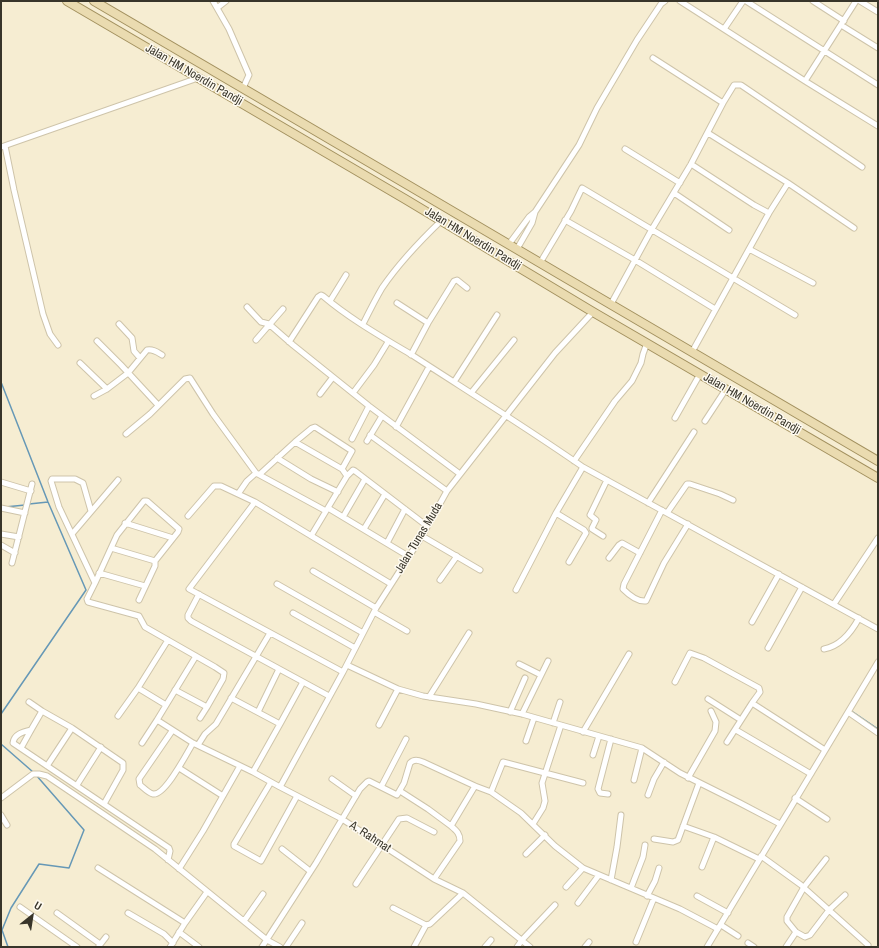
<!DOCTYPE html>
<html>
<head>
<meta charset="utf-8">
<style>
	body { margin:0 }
	#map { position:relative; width:879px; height:948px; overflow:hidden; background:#f6edd2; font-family:"Archivo Narrow",sans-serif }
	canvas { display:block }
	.frame { position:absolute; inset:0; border:2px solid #38352a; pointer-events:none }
	.north { position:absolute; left:12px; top:896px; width:40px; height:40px; -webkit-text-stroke:3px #fefaf0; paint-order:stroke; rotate:30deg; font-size:11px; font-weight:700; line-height:16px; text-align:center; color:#38352a }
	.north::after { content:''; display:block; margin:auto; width:14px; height:18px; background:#38352a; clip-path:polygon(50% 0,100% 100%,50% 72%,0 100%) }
</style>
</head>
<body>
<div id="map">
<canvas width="879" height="948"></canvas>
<div class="frame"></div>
<div class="north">U</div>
</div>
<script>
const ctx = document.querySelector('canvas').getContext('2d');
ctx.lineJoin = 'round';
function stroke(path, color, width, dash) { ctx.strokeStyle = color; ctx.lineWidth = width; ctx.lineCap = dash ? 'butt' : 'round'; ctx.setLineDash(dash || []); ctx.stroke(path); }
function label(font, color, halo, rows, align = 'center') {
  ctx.font = font + ' "Archivo Narrow",sans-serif'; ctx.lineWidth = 3; ctx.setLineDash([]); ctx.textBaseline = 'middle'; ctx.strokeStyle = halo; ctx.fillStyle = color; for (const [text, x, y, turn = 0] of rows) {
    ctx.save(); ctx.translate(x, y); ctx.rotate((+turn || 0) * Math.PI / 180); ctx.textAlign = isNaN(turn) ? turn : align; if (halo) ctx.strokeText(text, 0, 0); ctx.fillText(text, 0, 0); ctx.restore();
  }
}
const stream = new Path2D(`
	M 1,382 L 48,502 L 86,590 L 1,714
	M 29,504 L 48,502
	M 5,507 L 25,505
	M 853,712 L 878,729
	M 1,744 L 33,772
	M 8,947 L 2,930 L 11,908 L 39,864 L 69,868 L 84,830 L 36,775`);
const street = new Path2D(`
	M 213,1 L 229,29 L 249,75 L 243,88
	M 680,1 L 805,81 L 878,126
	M 746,1 L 878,85
	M 813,1 L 844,21
	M 860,1 L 878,12
	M 217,8 L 226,1
	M 841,25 L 878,48
	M 724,29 L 743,1
	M 805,81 L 856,1
	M 723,103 L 734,85 L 741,85 L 862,167
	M 708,133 L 788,183 L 854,228
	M 5,146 L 14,190 L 43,314 L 50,334 L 58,345
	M 1,147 L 198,78
	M 625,149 L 680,183
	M 691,164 L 754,205 L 769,213
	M 674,193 L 729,230
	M 565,220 L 635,260 L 715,309
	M 509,244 L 529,217 L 535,212
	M 517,249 L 532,223 L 535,212 L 579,145 L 597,108 L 637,40 L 661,4 L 665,1
	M 749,249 L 813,283
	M 540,263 L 571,211 L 582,188 L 795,315
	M 330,301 L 346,275
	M 397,303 L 428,323
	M 611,304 L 652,229 L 691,164 L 723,103 L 653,58
	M 247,307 L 261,322 L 269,324 L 293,345 L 369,406 L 460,474
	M 119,324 L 132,338 L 134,351 L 140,358
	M 363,324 C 369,312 375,300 382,288 C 399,263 420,241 442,220
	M 256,340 L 283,309
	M 97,341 L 121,365 L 158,405
	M 289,342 L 318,297 L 321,295 L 323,296 C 350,319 382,337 412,355 C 469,392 527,428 583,467 L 878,629
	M 692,352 L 769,213 L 788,183
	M 411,355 L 428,323 L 454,281 L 457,280 L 467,288
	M 80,363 L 107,389
	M 454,382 L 497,315
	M 353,393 L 374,365 L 388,342
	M 471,393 L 514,340
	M 320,394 L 333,377
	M 94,396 L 107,389 L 128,373 L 147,350 C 153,349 157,352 162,355
	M 675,418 L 700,374
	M 705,421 L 726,389
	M 396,427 L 429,367
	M 126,434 L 150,414 L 185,379 L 190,378 L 213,414 L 256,473
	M 370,435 L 447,491
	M 352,439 L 369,406
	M 367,441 L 382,416
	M 295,442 L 342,469 L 347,476 L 311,536
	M 277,458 L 311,479 L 338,492
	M 574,461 L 615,401 L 632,381 L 641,363 L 643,354 L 647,343
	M 260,474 L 295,442 L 312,428 L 315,427 L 352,451 L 342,469
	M 347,476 L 353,470 L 355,471 L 427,526
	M 1,482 L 31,491
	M 238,494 L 247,481 L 256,473 L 326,511
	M 255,502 L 189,589 L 343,672
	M 648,503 L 694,432
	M 1,508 L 25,513
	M 328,508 L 408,556
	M 662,510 L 624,584 L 623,589 C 629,595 638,602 646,601 L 664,563 L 688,524
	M 91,511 L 83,483 L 75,479 L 52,479 L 51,481 L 59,507 L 95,583 L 87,599 L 88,602 L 139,616 L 145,627 L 215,667 L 224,673 L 223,679 L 207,707 L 175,690
	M 556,513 L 584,530 L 586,533 L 569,562
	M 667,513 L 687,484 L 690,484 L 720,494 L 733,500
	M 188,516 L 214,486 L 221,486 L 255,502 L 391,584
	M 343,517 L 365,479
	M 125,523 L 173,538
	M 364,529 L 385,494
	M 1,534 L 19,537
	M 72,534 L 118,480
	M 422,536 L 480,570
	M 603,536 L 592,529 L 592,528 L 596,520 L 590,515 L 607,480
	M 387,543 L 405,509
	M 1,545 L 15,553
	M 111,548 L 155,561
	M 609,558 L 619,545 L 622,543 L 640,553
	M 12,563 L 32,484
	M 313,571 L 376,608
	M 99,573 L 145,586
	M 440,580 L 457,556
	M 95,583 L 117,535 L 144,501 L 147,501 L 179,529 L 178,532 L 155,561 L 155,566 L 139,600
	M 277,584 L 363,633
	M 516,590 L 556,513 L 583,467
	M 199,594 L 188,615 L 188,618 L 191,621 L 329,696
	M 834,604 L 878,538
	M 374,612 L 407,631
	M 293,613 L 355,648
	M 752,622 L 779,574
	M 768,648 L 802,587
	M 824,649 C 841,646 852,631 859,618
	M 196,656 L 157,720 L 193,743 L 253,772 L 280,787 L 342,819 L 434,879 L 463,893 L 530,947
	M 519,664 L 541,675
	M 347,665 L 398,689 L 423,696 L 476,704 L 522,714 L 642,748 L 680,773 L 740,803 L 780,824
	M 675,682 L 690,653 L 704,658 L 759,688 L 760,692 L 752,703 L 825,750
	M 138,688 L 168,640
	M 429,697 L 469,633
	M 231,698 L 280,724 L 303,682
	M 708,699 L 741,720
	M 29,702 L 42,711 L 72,728 L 123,763 L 123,770 L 104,804
	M 258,712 L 279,669
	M 510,712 L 525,678
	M 848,712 L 878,733
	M 522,714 L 548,661
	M 118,716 L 138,688 L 166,705
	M 200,718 L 207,707
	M 553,723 L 560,702
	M 379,725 L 398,689
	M 31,730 C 23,732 14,734 13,743 L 169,848 L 170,851 L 168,860
	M 736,730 L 811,774
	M 172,731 L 139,779 L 140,785 C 144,788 148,793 153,794 C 165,796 187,753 193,743
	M 583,732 L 629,654
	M 526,741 L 534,718
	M 727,742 L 752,703
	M 142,743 L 157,720
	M 198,745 L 205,734 L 216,724 L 270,633
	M 21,748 L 31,730 L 42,711
	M 593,755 L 599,736
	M 47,766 L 72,728
	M 179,768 L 223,796
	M 253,772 L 280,724
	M 688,778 L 715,731 L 716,722 L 711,711
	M 332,779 L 356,796
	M 634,780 L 642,748
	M 271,782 L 234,844 L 234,846 L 261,861 L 297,796
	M 77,785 L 101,747
	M 280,787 L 343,672 L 376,608 L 422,536 L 447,491 L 555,353 L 593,312
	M 381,787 L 406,739
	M 400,791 L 428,809 L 451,826
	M 491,792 L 503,762 L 583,783
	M 608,794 L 600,793 L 598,789 L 611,739
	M 648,795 L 654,779 L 664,762
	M 1,798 L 33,774 L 39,774 L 47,776 L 155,849 L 267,940 L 280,947
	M 795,798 L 827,819
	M 1,815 L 7,825
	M 533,824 L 543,808 L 545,801 L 542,783 L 561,725
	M 683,826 L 714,837 L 759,859
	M 654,839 L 673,842 L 678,840 L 699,783
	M 282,849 L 310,871
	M 526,854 L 545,835
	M 761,856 L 801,885 L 868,945
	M 702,867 L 714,837
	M 98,868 L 185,923
	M 179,869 L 203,831 L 240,766
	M 434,879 L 460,841 C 460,834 457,831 451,826 L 475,786
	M 611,880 L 617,847 L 621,815
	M 356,884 L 399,819 L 407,818 L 434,832
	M 566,887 L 583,868
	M 631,888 L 643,857 L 645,845
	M 647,896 L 655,881 L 659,868
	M 697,896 L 728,913
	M 578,903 L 599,875
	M 20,907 L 77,947
	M 393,908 L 426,925 L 430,924 L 463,893
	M 57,913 L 100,944
	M 128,913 L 164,934 L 173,943
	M 244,921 L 263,894
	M 721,925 L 738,936
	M 179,932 L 199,947
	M 796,932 L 787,921 L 787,917 L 804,887 L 826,859
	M 636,942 L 654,898
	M 748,943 L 754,947
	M 99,946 L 106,937
	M 170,947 L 185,923 L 207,892
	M 262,947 L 316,863 L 360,789 L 367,782 L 369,781 L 397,795 L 404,783 L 410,763 C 414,759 418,760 423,762 L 475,786 L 491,792 L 521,813 L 555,846 L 583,868 L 680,909 L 718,929
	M 286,947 L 302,923
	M 414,947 L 426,925
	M 485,947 L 491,940
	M 517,947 L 522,940 L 555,905
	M 585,947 L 589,942
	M 707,947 L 878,662
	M 786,947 L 796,932 L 805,937 L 810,935 L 829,910 L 845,895`);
const primary = new Path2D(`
	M 67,1 L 405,199 L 593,312 L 878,478
	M 94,1 C 249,91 404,183 559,274 C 665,337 772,398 878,461`);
const streetNames = [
	["Jalan HM Noerdin Pandji",194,75,30],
	["Jalan HM Noerdin Pandji",473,239,31],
	["Jalan HM Noerdin Pandji",752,404,30],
	["Jalan Tunas Muda",419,538,-59],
	["A. Rahmat",370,837,33]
];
stroke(stream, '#6698b6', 1.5);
stroke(street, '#cec4aa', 7);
stroke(primary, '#a3915f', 10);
stroke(street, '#fff', 5);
stroke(primary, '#eadbb0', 8);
label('12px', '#38352a', '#fefaf0', streetNames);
</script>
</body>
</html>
